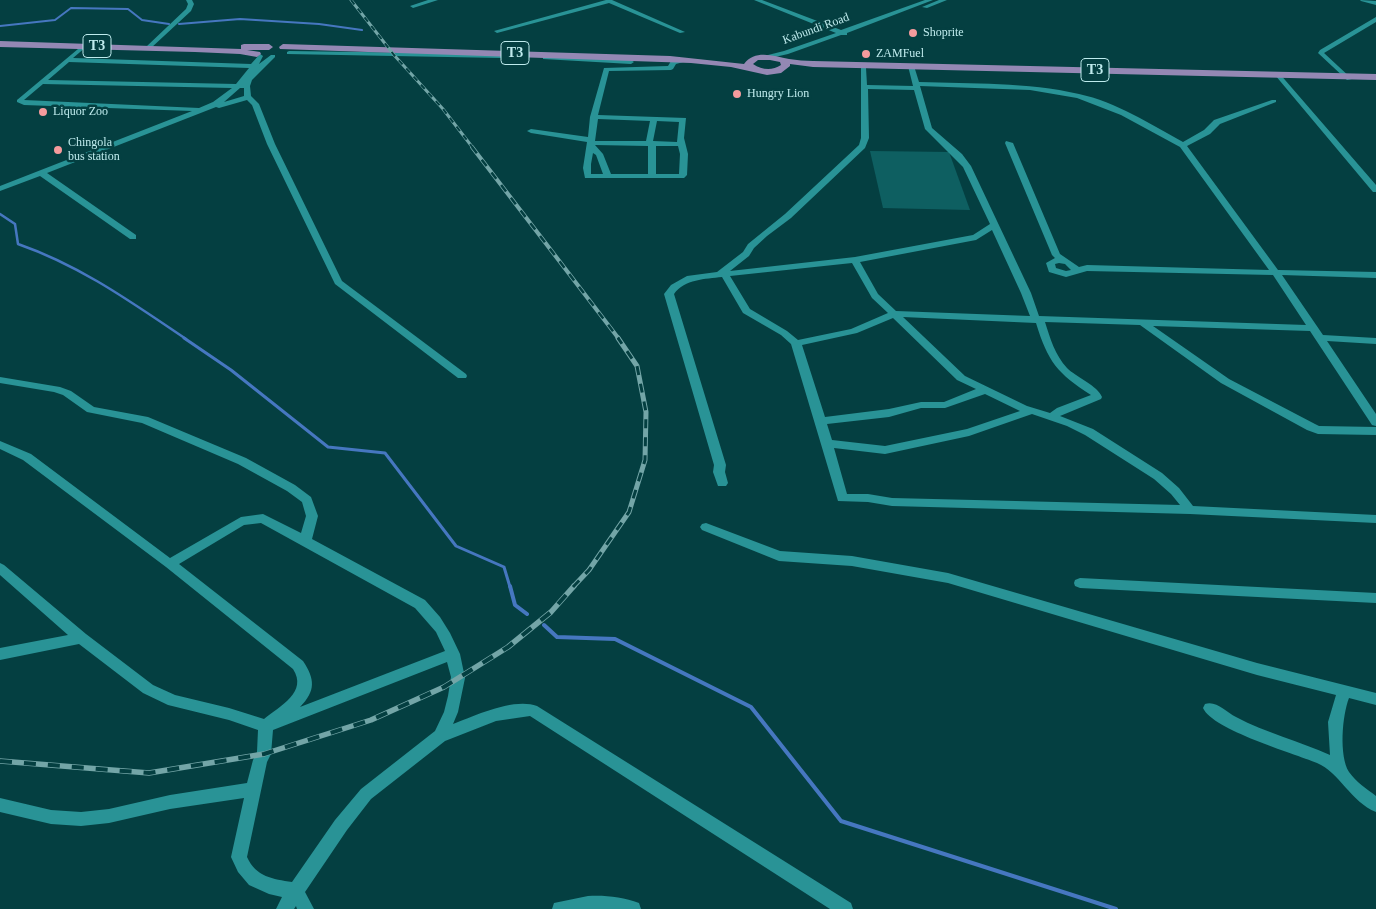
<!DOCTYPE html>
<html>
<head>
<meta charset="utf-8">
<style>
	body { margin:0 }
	canvas { display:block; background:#043f41 }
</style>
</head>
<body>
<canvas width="1376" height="909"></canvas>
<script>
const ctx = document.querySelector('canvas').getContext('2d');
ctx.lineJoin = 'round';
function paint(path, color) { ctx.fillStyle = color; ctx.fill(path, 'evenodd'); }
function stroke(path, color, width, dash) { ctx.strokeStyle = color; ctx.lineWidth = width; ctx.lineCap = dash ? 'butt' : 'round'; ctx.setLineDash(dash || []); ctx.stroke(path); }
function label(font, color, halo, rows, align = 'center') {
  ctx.font = font + ' "Times New Roman",serif'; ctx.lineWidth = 5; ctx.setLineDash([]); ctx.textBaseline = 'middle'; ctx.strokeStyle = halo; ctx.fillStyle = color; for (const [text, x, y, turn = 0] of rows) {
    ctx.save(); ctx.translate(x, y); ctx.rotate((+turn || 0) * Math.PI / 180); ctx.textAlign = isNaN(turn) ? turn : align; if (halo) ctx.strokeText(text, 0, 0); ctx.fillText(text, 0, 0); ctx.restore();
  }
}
const green = new Path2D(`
	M 870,151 L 949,152 L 970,210 L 883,208 Z`);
const streamFar3 = new Path2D(`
	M 179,24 L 240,19 L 319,24 L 362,30
	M 0,26 L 55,20 L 71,8 L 128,9 L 142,20 L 169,24`);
const streamFar2 = new Path2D(`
	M 0,214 L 15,224 L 18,244 C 81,266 131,302 186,339`);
const streamFar1 = new Path2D(`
	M 184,338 L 231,370 L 328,447 L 385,453 L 456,546 L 504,567 L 510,587`);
const stream = new Path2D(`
	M 510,586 L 515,605 L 527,614
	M 544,625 L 557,637 L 615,639 L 751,707 L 841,821 L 1116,909`);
const minor = new Path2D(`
	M 186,0 L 192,0 L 194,4 L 191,11 L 151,48 L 147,48 L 147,46 L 186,9 L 188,4 Z
	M 428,0 L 438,0 L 413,8 L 410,6 Z
	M 606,0 L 612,0 L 685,32 L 680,33 L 609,3 L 497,33 L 494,31 Z
	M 754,0 L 762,0 L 841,30 L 925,0 L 933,0 L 847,33 L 847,35 L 841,35 L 788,54 L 766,59 L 764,58 L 764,56 L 784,51 L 836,33 Z
	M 939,0 L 947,0 L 927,8 L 922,7 Z
	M 1360,0 L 1376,1 L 1376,5 L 1361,1 Z
	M 1376,17 L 1376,22 L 1324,53 L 1352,79 L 1347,80 L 1318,53 L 1320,50 Z
	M 84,44 L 87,46 L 86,47 L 73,58 L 251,64 L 260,54 L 263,56 L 259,64 L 271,55 L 275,55 L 275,57 L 252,80 L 250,86 L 251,96 L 259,104 L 275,144 L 342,281 L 466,374 L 467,376 L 466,378 L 458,378 L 335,284 L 267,144 L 252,105 L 247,100 L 219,108 L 216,107 L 47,173 L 136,235 L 136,239 L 130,239 L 40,176 L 0,191 L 0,186 L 192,111 L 24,105 L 17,102 L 17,100 ZM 69,62 L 249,68 L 236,84 L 48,80 ZM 43,84 L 232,88 L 213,102 L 199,108 L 24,100 ZM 240,88 L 244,88 L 244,96 L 224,102 Z
	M 289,51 L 501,54 L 504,56 L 501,58 L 287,54 L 287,52 Z
	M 545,56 L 631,60 L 634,62 L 631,64 L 543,59 L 543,57 Z
	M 685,58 L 687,59 L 687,61 L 676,64 L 673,69 L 671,70 L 609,71 L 598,115 L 686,118 L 684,138 L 688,154 L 687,175 L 684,178 L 585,178 L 583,168 L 587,142 L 531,133 L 527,131 L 531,129 L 588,137 L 590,117 L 604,68 L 668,66 L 671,61 ZM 598,119 L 650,121 L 646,141 L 595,141 ZM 657,121 L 679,122 L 677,142 L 653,141 ZM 595,145 L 648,146 L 648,174 L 611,174 L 603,154 ZM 656,146 L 678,146 L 680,154 L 679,174 L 656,174 ZM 593,153 L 596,155 L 603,174 L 591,174 L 591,164 Z
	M 911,64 L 914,66 L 919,82 C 972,84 1027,82 1079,94 C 1116,102 1150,124 1183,142 L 1204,130 L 1214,120 L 1272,100 L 1276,100 L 1276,102 L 1220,124 L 1210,134 L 1187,146 L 1278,270 L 1376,272 L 1376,278 L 1282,275 L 1323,335 L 1376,338 L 1376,344 L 1327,341 L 1376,414 L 1376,426 L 1372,425 L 1310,331 L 1153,326 L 1229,379 L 1315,424 L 1319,426 L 1376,427 L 1376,435 L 1318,434 L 1307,430 L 1221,383 L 1140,325 L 1045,322 C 1050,338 1055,355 1067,368 C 1076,377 1098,386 1102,397 L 1101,399 L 1060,416 L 1093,429 L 1162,473 L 1179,488 L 1193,506 L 1376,515 L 1376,523 L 1190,514 L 892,506 L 868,502 L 838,501 L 791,344 L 781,335 L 743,313 L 722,277 C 705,279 685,279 674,294 L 726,465 L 725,472 L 728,483 L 726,486 L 718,486 L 713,472 L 714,465 L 664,294 L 671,285 L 687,276 L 717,272 L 743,252 L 748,244 L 785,214 L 859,145 L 861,138 L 861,67 L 866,68 L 867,85 L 913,86 L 908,66 ZM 920,86 L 1030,90 L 1077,98 L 1121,115 L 1180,147 L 1269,270 L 1087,265 L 1079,267 L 1060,254 L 1013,143 L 1006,141 L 1005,143 L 1052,255 L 1055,258 L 1046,263 L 1049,272 L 1066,277 L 1087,271 L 1273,275 L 1306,325 L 1039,316 L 1031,293 L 971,166 L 962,154 L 932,128 ZM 868,89 L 914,90 L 925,129 L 963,167 L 990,224 L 973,235 L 855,257 L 730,271 L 749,256 L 754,248 L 767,236 L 791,218 L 865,148 L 869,138 ZM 992,230 L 1021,293 L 1030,316 L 896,311 L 878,294 L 860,262 L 976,240 ZM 852,263 L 872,298 L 888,313 L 851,329 L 798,340 L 787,331 L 750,309 L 730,276 ZM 1059,263 L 1065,264 L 1071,270 L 1066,271 L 1056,268 L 1055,264 ZM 903,317 L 1036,323 C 1048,362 1057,373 1091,395 L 1057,408 L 1050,413 L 1027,406 L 965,376 ZM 893,318 L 957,380 L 976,389 L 944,402 L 921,402 L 889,409 L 825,417 L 802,345 L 857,333 ZM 985,394 L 1020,411 L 967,429 L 885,446 L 832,440 L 827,424 L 889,417 L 921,408 L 945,408 ZM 1032,414 L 1067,426 L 1085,435 L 1154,479 L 1171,494 L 1180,505 L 892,498 L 868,494 L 847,494 L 834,448 L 885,454 L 969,436 Z
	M 1275,73 L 1279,73 L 1376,185 L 1376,192 L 1373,192 L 1275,75 Z
	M 0,377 L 60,387 L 71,391 L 94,407 L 148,417 L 246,458 L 295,485 L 311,497 L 318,516 L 312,539 L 425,600 L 440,617 L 450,633 L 460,654 L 465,678 L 458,712 L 453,724 C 474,716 514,697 537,706 L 851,903 L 853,909 L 830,909 L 530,716 L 496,721 L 445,741 L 371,799 L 347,830 L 305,892 L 314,909 L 297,909 L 296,906 L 294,909 L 276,909 L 282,897 L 269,894 L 249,885 L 238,872 L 231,857 L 244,798 L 170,809 L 109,823 L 81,826 L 51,824 L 0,812 L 0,798 L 51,810 L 81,812 L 109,809 L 170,795 L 247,783 L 253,760 L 257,752 L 258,730 L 229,720 L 168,705 L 143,693 L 79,644 L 0,660 L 0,648 L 68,635 L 0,575 L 0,563 L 4,565 L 86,634 L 153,685 L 175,695 L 229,708 L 264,719 C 280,706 308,692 293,669 L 166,567 L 23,460 L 0,449 L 0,441 L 31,454 L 170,558 L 241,517 L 263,514 L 301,533 L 306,516 L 302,502 L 287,491 L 238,464 L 142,423 L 87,412 L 63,395 L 54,392 L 0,383 ZM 261,523 L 415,608 L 436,632 L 445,651 L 300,707 C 316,691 315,679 303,661 L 179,564 L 244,525 ZM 447,662 L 451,677 L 448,696 L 444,712 L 435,731 L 361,789 L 335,820 L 292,882 C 273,879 256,877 247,857 L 267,762 L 271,754 L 273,730 Z
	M 706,523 L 780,551 L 852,556 L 948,573 L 1257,663 L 1376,693 L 1376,705 L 1349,698 C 1342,716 1339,756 1349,772 C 1356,782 1367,789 1376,796 L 1376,812 C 1351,802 1339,772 1317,763 C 1293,753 1213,730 1203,708 L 1205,704 C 1216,700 1226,712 1236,717 C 1266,733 1299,741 1330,755 L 1328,722 L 1336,695 L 1257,675 L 948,583 L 852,566 L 779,561 L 702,530 L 700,527 L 702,524 Z
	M 1080,578 L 1376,593 L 1376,603 L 1080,588 L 1075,586 L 1074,583 L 1075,580 Z
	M 588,896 C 605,895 623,897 639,903 L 641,909 L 552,909 L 554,903 Z`);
const trunk = new Path2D(`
	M 0,41 L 241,49 L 241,45 L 244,44 L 269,44 L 273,47 L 269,50 L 247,50 L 260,52 L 261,54 L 257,57 L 240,54 L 195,52 L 0,47 Z
	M 283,44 L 670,56 L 744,64 C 755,49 774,56 789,59 C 797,60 805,61 813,61 L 1376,74 L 1376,80 L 813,67 L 790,64 L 790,66 L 781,73 L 767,75 L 731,67 L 691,63 L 280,49 L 279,47 ZM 758,60 L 770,60 L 780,62 L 781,65 C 772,71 762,70 753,64 Z`);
const railFar3 = new Path2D(`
	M 351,0 L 394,55 L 443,109 L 473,148`);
const railFar2 = new Path2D(`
	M 472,147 L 619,339`);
const railFar1 = new Path2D(`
	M 573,587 L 589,570 L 629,512 L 645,460 L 646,412 L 637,366 L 618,338`);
const rail = new Path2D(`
	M 0,761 L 149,773 L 264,754 L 371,720 L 444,687 L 508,647 L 551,612 L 574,586`);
const markers = [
	[913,33,5,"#f59b9d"],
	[866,54,5,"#f59b9d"],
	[737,94,5,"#f59b9d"],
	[43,112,5,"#f59b9d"],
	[58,150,5,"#f59b9d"]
];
const farStreetnames = [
	["Kabundi Road",816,29,-20]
];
const farPoinames = [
	["Shoprite",923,33],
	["ZAMFuel",876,54],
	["Hungry Lion",747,94],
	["Liquor Zoo",53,112],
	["Chingola",68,143],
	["bus station",68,157]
];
const shields = [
	[97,46,28],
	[515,53,28],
	[1095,70,28]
];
const shieldNames = [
	["T3",97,46],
	["T3",515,53],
	["T3",1095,70]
];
paint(green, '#0e5f61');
stroke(streamFar3, '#4677c0', 2);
stroke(streamFar2, '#4677c0', 2.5);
stroke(streamFar1, '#4677c0', 3);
stroke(stream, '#4677c0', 4);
paint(minor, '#299396');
paint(trunk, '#9488b4');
stroke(railFar3, '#73a5a7', 3);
stroke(railFar2, '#73a5a7', 4);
stroke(railFar1, '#73a5a7', 5);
stroke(rail, '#73a5a7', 5.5);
stroke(railFar3, '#043f41', 2, [5.5]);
stroke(railFar2, '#043f41', 2.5, [8]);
stroke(railFar1, '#043f41', 3, [9]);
stroke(rail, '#043f41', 4, [12]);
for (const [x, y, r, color] of markers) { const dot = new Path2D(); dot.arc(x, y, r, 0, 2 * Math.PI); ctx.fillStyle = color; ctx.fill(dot); stroke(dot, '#043f41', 2); }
label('12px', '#bfebed', '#043f41', farStreetnames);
label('12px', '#bfebed', '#043f41', farPoinames, 'left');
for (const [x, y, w] of shields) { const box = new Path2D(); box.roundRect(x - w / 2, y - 11.5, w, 23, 4); ctx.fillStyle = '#043f41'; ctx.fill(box); stroke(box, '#bfebed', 1); }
label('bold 14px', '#bfebed', null, shieldNames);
</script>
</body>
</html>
